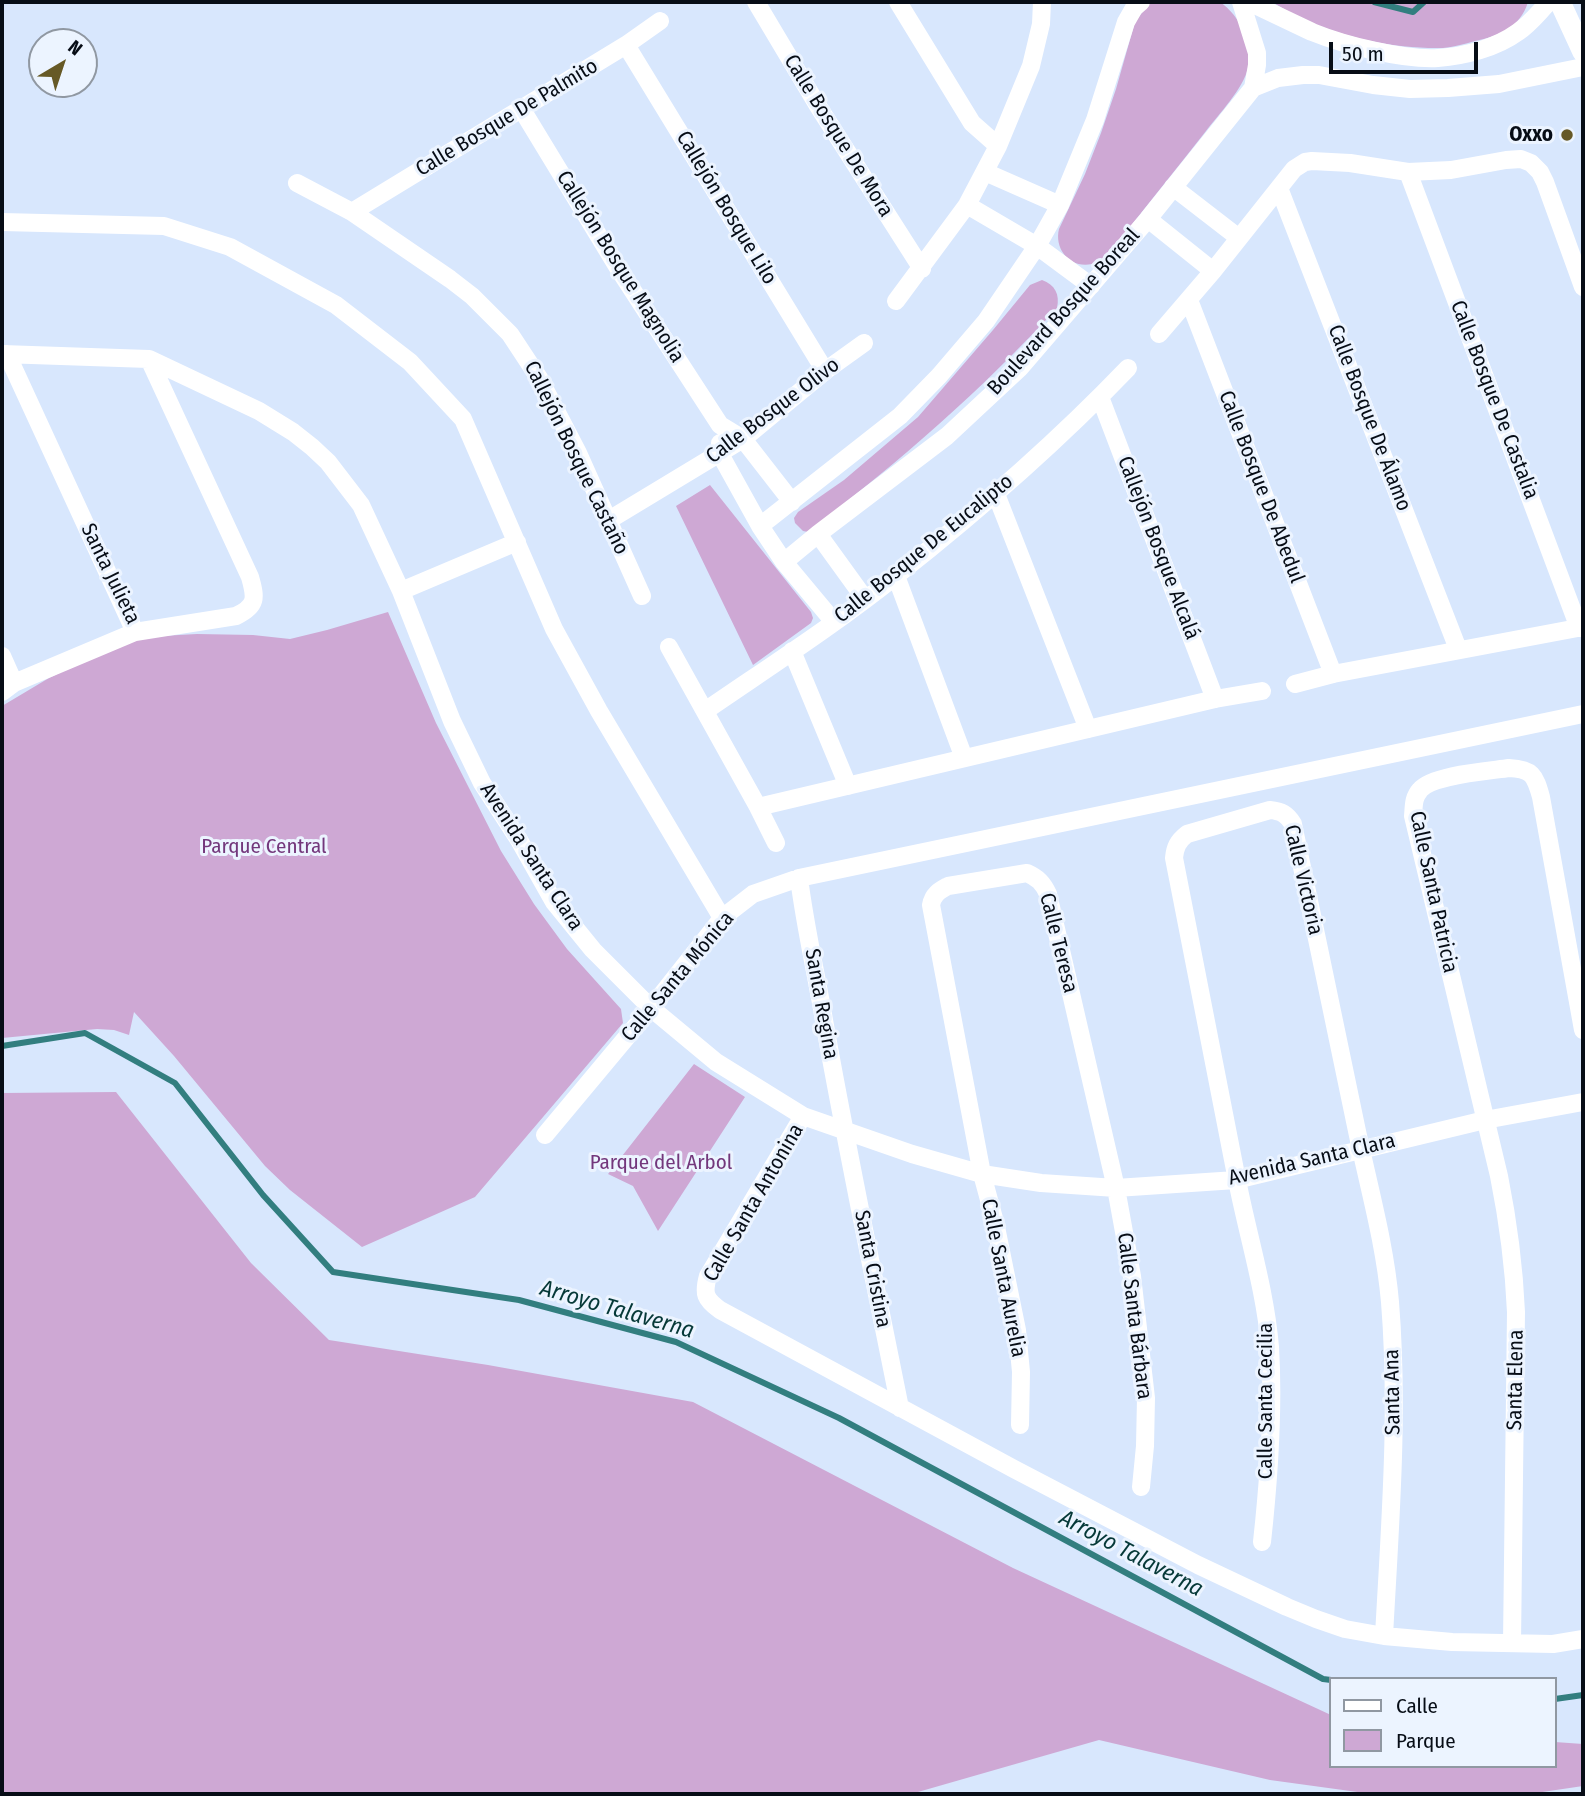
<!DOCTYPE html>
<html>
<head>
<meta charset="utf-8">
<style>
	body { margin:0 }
	#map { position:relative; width:1585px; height:1796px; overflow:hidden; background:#d8e7fd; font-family:"Fira Sans Condensed",sans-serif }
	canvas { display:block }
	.frame { position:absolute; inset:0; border:4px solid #070d16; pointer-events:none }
	.legend { position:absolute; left:1329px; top:1677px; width:228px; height:91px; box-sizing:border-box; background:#ecf4ff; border:2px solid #9098a2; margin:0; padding:9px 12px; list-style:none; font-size:21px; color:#070d16 }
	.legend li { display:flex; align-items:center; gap:14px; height:35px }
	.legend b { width:35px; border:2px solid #9098a2 }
	.north { position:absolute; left:28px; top:28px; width:70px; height:70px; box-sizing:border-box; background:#ecf4ff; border:2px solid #9098a2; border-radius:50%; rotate:39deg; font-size:19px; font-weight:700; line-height:28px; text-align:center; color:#070d16 }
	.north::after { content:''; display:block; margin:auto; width:24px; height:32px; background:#665926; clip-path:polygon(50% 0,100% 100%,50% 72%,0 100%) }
	.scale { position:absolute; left:1329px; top:42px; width:149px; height:32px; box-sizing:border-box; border:4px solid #070d16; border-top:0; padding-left:9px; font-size:21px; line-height:24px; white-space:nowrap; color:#070d16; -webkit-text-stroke:5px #ecf4ff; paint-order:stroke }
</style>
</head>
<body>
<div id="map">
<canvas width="1585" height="1796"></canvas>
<div class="frame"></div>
<ul class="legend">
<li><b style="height:9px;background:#fff"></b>Calle</li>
<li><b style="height:19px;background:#cea8d4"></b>Parque</li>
</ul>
<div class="north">N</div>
<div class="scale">50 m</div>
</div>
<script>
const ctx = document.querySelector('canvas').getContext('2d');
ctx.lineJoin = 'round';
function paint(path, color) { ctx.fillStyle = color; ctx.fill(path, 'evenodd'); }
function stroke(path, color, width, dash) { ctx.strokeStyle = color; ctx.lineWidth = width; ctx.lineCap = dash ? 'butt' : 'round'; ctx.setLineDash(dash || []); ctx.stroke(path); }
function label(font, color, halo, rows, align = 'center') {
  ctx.font = font + ' "Fira Sans Condensed",sans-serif'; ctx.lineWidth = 6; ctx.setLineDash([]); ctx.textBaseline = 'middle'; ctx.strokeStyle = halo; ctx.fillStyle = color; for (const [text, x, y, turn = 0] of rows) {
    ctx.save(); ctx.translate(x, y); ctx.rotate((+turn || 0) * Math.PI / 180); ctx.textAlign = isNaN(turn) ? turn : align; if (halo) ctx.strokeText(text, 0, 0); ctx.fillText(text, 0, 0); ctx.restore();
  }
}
const green = new Path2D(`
	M 1150,2 L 1220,2 C 1240,16 1254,44 1248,68 C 1243,89 1219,114 1206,131 C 1176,169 1145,208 1115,246 C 1109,253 1102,262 1092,264 C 1070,269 1054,249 1059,229 L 1085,174 L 1101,133 L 1116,89 L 1135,22 Z
	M 1272,2 L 1528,2 C 1520,28 1499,36 1475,41 C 1465,44 1453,47 1443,48 C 1397,49 1348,39 1305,20 C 1294,15 1283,8 1272,2 Z
	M 1042,280 C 1055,285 1060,294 1057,308 C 981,391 901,460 812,529 L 808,532 L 803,531 L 795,523 L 794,518 L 798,512 L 844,480 L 918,417 L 993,330 L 1030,285 Z
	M 710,485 L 811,612 L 813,618 L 811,623 L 753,665 L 676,506 Z
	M 388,612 L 436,723 L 501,851 L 534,904 L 567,949 L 621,1009 L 623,1023 L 475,1197 L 362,1247 L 290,1190 L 265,1166 L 174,1056 L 134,1012 L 129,1035 L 114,1030 L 97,1029 L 2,1038 L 2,706 L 49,678 L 94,656 L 138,640 L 161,636 L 197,634 L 253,635 L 290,639 L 327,630 Z
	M 694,1064 L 745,1097 L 658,1231 L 633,1186 L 608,1174 Z
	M 116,1092 L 251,1263 L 329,1340 L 488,1365 L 693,1402 L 1013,1568 L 1331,1715 L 1331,1766 L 1555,1766 L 1555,1742 L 1583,1744 L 1583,1786 L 1529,1794 L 1372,1794 L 1270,1780 L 1099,1740 L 911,1794 L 2,1794 L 2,1093 Z`);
const stream = new Path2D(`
	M 1374,2 L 1413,12 L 1424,2
	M 2,1046 L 85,1033 L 175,1083 L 263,1195 L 333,1272 L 519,1300 L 676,1342 L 839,1418 L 1323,1679 L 1331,1680
	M 1555,1699 L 1583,1695`);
const minor = new Path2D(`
	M 756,2 L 818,106 L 922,269
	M 898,2 L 972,123 L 998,146
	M 1249,2 C 1270,12 1291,22 1312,32 C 1344,45 1403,60 1438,58 C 1465,56 1496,48 1518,32 C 1530,24 1539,12 1549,2
	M 626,45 L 825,371
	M 1253,88 L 1278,78 L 1303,75 L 1319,75 L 1373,85 L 1410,89 L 1448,88 L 1499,84 L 1583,67
	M 521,108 L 620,271 L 720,425 L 743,439 L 792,502
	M 985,172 L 1060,205
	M 1408,172 L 1579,628
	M 297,183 L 352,212 L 450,279 L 472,296 L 510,334 L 539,378 L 578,453 L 642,596
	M 1173,187 L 1239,238
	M 1279,188 L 1458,649
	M 967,205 L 1037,246 L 1091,286
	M 352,212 L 626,45 L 660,21
	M 1148,219 L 1213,271
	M 2,222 L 164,226 L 230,247 L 336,305 L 410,362 L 463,419 L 554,629 L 599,711 L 722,918
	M 1189,300 L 1333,674
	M 896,301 L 967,205 L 998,146 L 1031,66 L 1041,24 L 1042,2
	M 1159,334 L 1213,271 L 1294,169 L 1305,162 L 1312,161 L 1350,163 L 1408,172 L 1451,170 L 1506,160 L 1521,159 L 1531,163 L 1540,172 L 1545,182 L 1583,287
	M 2,354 L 149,359 L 259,411 L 293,432 L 312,447 L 328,462 L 361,505 L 401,591 L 452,721 L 482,783 L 519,840 L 554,902 L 593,950 L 651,1008 L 716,1062 L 803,1116 L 912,1154 L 982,1174 L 1041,1183 L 1116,1188 L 1236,1180 L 1485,1120 L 1583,1102
	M 7,354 L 135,632
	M 1100,397 L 1215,699
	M 720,443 L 720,454 L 760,526 L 784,562 L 834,622
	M 996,494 L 1088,729
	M 609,520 L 743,439 L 825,371 L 864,343
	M 760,526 L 900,416 L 939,376 L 986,321 L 1037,246 L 1060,205 L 1095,120 L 1126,22 L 1134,8 L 1141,2
	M 818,534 L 865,599
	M 784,562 L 818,534 L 947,436 L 1020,368 L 1148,219 L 1253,88 L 1257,65 L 1257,53 L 1241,2
	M 896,576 L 964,758
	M 401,591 L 517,542
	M 669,647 L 758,807 L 776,843
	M 792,651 L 848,786
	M 2,656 L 14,683
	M 1295,684 L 1333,674 L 1583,627
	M 2,692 L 14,683 L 135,632 L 236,616 C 257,606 256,598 250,577 L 149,359
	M 705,711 C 769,667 836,624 897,575 C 978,511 1057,442 1128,368
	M 758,807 L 1215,699 L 1262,691
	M 799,878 C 805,926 816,973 824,1020 C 847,1150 874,1278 900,1408
	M 803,1116 L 708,1276 C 703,1294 705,1299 720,1310 L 1014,1469 L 1198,1565 L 1287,1607 L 1316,1619 L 1345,1629 L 1384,1636 L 1452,1642 L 1553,1644 L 1583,1639
	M 545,1135 L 651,1008 L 722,918 L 753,894 L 799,878 L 1583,714
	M 1020,1425 L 1021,1372 L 1017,1330 L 995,1222 L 982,1174 L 931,905 C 933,894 939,891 948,886 L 1027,873 C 1038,878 1043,883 1048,894 L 1116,1188 L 1132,1276 L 1146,1398 L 1145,1446 L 1141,1487
	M 1262,1542 C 1269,1478 1274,1412 1270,1347 C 1265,1288 1247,1233 1236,1175 C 1215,1070 1195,964 1174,858 C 1175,847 1178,841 1187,834 L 1270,810 C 1281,811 1287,814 1293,824 C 1314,926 1336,1028 1357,1131 C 1369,1188 1385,1244 1390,1302 C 1399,1414 1390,1525 1384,1636
	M 1512,1643 L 1516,1312 C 1514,1266 1508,1221 1499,1176 L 1413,816 C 1414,806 1413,798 1420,790 C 1432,775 1488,771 1509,768 C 1532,769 1535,775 1541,797 L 1583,1030`);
const tertiary = new Path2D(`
	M 1560,2 L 1583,52`);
const markers = [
	[1567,135,7,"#665926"]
];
const streetNames = [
	["Calle Bosque De Palmito",507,118,-31],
	["Calle Bosque De Mora",838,136,58],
	["Callejón Bosque Lilo",726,208,59],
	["Callejón Bosque Magnolia",620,267,58],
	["Boulevard Bosque Boreal",1064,312,-48],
	["Calle Bosque De Castalia",1494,400,69],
	["Calle Bosque Olivo",773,411,-37],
	["Calle Bosque De Álamo",1369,418,69],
	["Callejón Bosque Castaño",576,458,64],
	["Calle Bosque De Abedul",1261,487,69],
	["Callejón Bosque Alcalá",1158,548,69],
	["Calle Bosque De Eucalipto",924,549,-39],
	["Santa Julieta",110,574,64],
	["Avenida Santa Clara",531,857,57],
	["Calle Victoria",1303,880,77],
	["Calle Santa Patricia",1433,892,78],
	["Calle Teresa",1058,943,76],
	["Calle Santa Mónica",678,977,-50],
	["Santa Regina",821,1004,80],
	["Avenida Santa Clara",1312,1160,-13],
	["Calle Santa Antonina",754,1203,-60],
	["Santa Cristina",872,1269,79],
	["Calle Santa Aurelia",1003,1278,79],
	["Calle Santa Bárbara",1134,1316,83],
	["Santa Elena",1516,1380,-89],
	["Santa Ana",1393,1392,-91],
	["Calle Santa Cecilia",1266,1401,-90]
];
const poiNames = [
	["Oxxo",1553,135]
];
const parkNames = [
	["Parque Central",264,847],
	["Parque del Arbol",661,1163]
];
const waterNames = [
	["Arroyo Talaverna",617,1310,16],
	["Arroyo Talaverna",1131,1554,28]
];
paint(green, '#cea8d4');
stroke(stream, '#327e7f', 6);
stroke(minor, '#fff', 18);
stroke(tertiary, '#fff', 21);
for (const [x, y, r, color] of markers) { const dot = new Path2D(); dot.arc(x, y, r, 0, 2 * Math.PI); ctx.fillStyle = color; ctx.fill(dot); stroke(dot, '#ecf4ff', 2.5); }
label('21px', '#070d16', '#ecf4ff', streetNames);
label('bold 21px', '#070d16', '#ecf4ff', poiNames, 'right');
label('21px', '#73377c', '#ecf4ff', parkNames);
label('italic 23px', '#063938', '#ecf4ff', waterNames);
</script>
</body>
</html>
